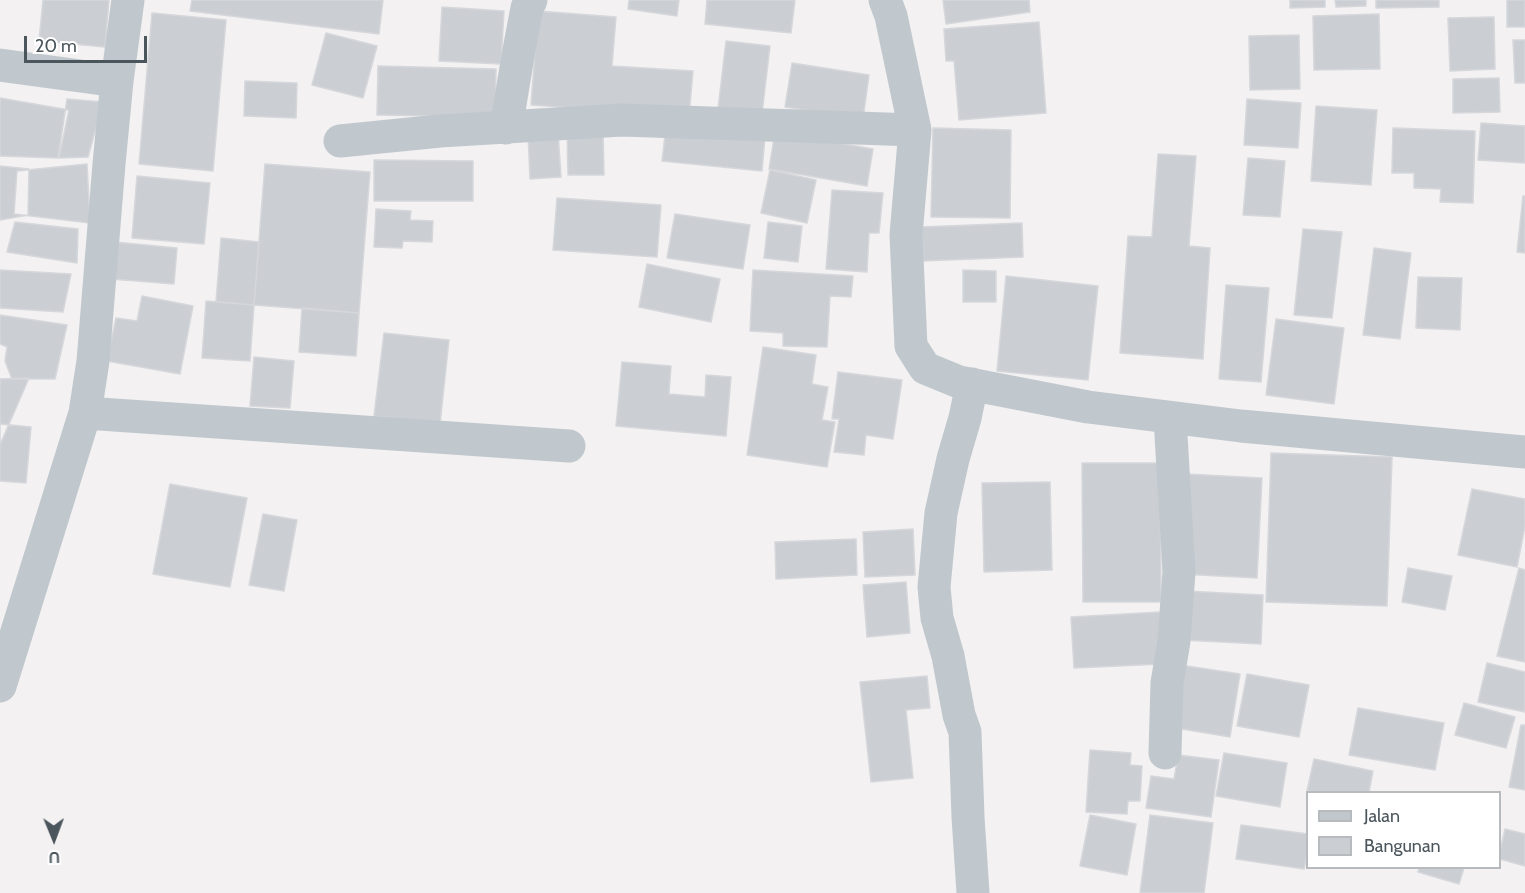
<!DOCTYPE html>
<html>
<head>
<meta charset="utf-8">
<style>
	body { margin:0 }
	#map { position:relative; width:1525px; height:893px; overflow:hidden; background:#f3f1f1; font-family:Cabin,sans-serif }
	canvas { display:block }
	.legend { position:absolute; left:1306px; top:791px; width:195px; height:78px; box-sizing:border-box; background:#fff; border:2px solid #b7bbbe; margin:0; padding:8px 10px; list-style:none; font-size:18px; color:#4a555c }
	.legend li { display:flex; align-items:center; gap:12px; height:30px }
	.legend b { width:30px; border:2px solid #b7bbbe }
	.north { position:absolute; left:24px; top:809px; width:60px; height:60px; -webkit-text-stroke:4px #fff; paint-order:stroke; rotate:179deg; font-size:16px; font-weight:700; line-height:24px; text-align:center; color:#4a555c }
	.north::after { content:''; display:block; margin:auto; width:21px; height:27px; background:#4a555c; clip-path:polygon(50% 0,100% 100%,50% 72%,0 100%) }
	.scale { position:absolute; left:24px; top:36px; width:123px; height:27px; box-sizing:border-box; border:3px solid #4a555c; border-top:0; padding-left:8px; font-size:18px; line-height:21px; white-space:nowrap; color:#4a555c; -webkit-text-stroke:4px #fff; paint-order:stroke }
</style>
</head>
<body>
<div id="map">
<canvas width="1525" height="893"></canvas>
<ul class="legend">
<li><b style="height:8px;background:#c0c8ce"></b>Jalan</li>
<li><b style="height:16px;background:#cbced3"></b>Bangunan</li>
</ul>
<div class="north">U</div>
<div class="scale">20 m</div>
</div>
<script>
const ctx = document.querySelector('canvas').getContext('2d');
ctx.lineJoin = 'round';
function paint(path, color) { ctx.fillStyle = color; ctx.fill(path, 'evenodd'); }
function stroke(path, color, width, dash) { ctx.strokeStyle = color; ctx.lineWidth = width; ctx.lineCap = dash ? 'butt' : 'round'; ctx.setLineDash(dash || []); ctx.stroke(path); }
const building = new Path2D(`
	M 43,0 L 109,0 L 105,47 L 39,41 Z
	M 192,0 L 383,0 L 379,34 L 190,11 Z
	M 629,0 L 679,0 L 677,16 L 628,9 Z
	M 707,0 L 795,0 L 791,33 L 705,24 Z
	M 943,0 L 1029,0 L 1030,12 L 946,24 Z
	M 1290,0 L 1325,0 L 1325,7 L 1290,8 Z
	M 1335,0 L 1366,0 L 1366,6 L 1336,7 Z
	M 1376,0 L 1439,0 L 1439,7 L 1376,8 Z
	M 1507,0 L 1525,0 L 1525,27 L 1507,27 Z
	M 442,7 L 504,11 L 501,64 L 439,61 Z
	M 538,11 L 616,17 L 612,66 L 693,71 L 689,116 L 531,105 Z
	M 152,13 L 226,20 L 213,171 L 139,164 Z
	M 1379,14 L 1380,69 L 1314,70 L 1313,16 Z
	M 1494,17 L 1495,69 L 1450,71 L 1448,18 Z
	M 1039,22 L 1046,113 L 959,120 L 954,61 L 946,61 L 944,29 Z
	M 326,33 L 377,46 L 363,98 L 312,85 Z
	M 1299,35 L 1300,89 L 1250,90 L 1249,36 Z
	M 1513,40 L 1525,40 L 1525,83 L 1515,83 Z
	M 726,41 L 770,46 L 762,114 L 718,109 Z
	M 792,63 L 869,75 L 863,119 L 785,107 Z
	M 378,66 L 496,69 L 495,117 L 377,115 Z
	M 1499,78 L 1500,112 L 1453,113 L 1453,79 Z
	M 245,81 L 297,83 L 296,118 L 244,116 Z
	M 0,98 L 69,110 L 59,158 L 0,156 Z
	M 67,99 L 103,102 L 88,157 L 58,158 Z
	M 1247,99 L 1301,103 L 1298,148 L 1244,145 Z
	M 1316,106 L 1377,110 L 1371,185 L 1311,181 Z
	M 1481,123 L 1525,126 L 1525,163 L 1478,160 Z
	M 666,127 L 765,137 L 762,171 L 662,161 Z
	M 933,128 L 1011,130 L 1010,218 L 931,217 Z
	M 1393,128 L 1475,131 L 1473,203 L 1440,202 L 1441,189 L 1414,188 L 1414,173 L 1392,173 Z
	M 567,131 L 603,131 L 604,175 L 568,175 Z
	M 558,132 L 561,177 L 530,179 L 528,134 Z
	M 775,132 L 873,149 L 867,186 L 769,169 Z
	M 1158,154 L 1196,156 L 1189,246 L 1210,248 L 1203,359 L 1120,353 L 1128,236 L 1152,237 Z
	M 1248,158 L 1285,161 L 1280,217 L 1243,215 Z
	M 374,160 L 473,161 L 473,201 L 374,201 Z
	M 87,164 L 90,223 L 14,214 L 17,171 Z
	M 265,164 L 370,172 L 359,313 L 254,305 Z
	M 0,166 L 29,169 L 28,215 L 0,220 Z
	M 770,170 L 816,180 L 807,223 L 761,213 Z
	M 137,176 L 210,183 L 204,244 L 132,238 Z
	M 832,190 L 883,193 L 879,233 L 869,233 L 867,272 L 826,269 Z
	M 1523,196 L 1525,196 L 1525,253 L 1517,252 Z
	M 557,198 L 661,205 L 657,257 L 553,250 Z
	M 376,209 L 411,211 L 410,220 L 433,221 L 432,242 L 403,241 L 402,248 L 374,247 Z
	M 675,214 L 750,225 L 743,269 L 667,258 Z
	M 15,222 L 78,229 L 77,263 L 7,252 Z
	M 768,222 L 802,226 L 798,262 L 764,258 Z
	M 1022,223 L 1023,257 L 923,261 L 922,227 Z
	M 1303,229 L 1342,232 L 1332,318 L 1294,315 Z
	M 221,238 L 259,242 L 254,305 L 216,302 Z
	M 114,242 L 177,248 L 174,284 L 111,279 Z
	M 1374,248 L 1411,253 L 1400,339 L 1363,335 Z
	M 647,264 L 720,279 L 711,322 L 639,307 Z
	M 0,270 L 71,274 L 63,312 L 0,308 Z
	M 753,270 L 853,276 L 851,297 L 830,296 L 827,347 L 783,346 L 783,333 L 750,331 Z
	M 963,270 L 996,271 L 996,302 L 963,302 Z
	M 1006,276 L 1098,286 L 1088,380 L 997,371 Z
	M 1418,277 L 1462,278 L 1460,330 L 1416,328 Z
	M 1226,285 L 1269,288 L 1261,382 L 1219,379 Z
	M 142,296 L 193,306 L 180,374 L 107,361 L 116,318 L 137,321 Z
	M 206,301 L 254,305 L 250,361 L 202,358 Z
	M 302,308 L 359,313 L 356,356 L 299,352 Z
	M 0,315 L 67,325 L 55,379 L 12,379 L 5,361 L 7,347 L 0,344 Z
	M 1276,319 L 1344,328 L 1334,404 L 1266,395 Z
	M 384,333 L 449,340 L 440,424 L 374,416 Z
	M 763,347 L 816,355 L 812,384 L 828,387 L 822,420 L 835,422 L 827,467 L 747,455 Z
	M 254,357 L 294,361 L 290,408 L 250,406 Z
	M 622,362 L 671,366 L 669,394 L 705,397 L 706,375 L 731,377 L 726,436 L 616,426 Z
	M 838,372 L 902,380 L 893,439 L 866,435 L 864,455 L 834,452 L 839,419 L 832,419 Z
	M 29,378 L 0,445 L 0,379 Z
	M 0,424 L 31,427 L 26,483 L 0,481 Z
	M 1271,453 L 1392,457 L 1387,606 L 1266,602 Z
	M 1082,463 L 1160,463 L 1161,602 L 1083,602 Z
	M 1186,474 L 1262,478 L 1257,578 L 1181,574 Z
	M 1050,482 L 1052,570 L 984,572 L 982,483 Z
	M 170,484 L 247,498 L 230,587 L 153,574 Z
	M 1472,489 L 1525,499 L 1525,526 L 1517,567 L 1458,555 Z
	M 263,514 L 297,520 L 284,591 L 249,585 Z
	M 913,529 L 915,575 L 865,577 L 863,532 Z
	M 856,539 L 857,575 L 776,579 L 775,542 Z
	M 1408,568 L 1452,576 L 1445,610 L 1402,602 Z
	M 1519,568 L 1525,570 L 1525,662 L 1497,656 Z
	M 906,582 L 910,633 L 867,637 L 863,585 Z
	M 1185,591 L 1263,595 L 1261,644 L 1182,640 Z
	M 1160,612 L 1162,664 L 1074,668 L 1071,617 Z
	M 1487,663 L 1525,672 L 1525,712 L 1478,702 Z
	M 1180,665 L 1240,674 L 1230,737 L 1170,727 Z
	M 1247,674 L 1309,685 L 1299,737 L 1237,726 Z
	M 927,676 L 930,708 L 906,710 L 913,778 L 871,782 L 860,682 Z
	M 1464,703 L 1515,717 L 1506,748 L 1455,735 Z
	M 1358,708 L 1444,723 L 1435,770 L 1349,755 Z
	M 1521,725 L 1525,725 L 1525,790 L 1509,787 Z
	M 1090,750 L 1131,753 L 1130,765 L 1142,766 L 1140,801 L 1128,801 L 1127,814 L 1086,812 Z
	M 1224,753 L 1287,763 L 1280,807 L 1216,796 Z
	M 1178,755 L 1219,760 L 1211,817 L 1146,808 L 1151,776 L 1174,779 Z
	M 1314,759 L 1373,771 L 1369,792 L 1316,792 L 1307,791 Z
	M 1090,815 L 1136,824 L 1127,875 L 1080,866 Z
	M 1150,815 L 1213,823 L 1204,893 L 1140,893 Z
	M 1241,825 L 1308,834 L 1308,850 L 1304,869 L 1236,859 Z
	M 1505,829 L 1525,834 L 1525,866 L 1500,859 L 1500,852 Z
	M 1419,868 L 1464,868 L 1459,884 L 1418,872 Z`);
const minor = new Path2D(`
	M 885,0 L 891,16 L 915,130 L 906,235 L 911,346 L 925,368 L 959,382 L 1088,407 L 1241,426 L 1525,452
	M 0,65 L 117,81
	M 506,128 L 519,50 L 527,8 L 531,0
	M 340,141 L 440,131 L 622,120 L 915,130
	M 972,384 L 965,418 L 953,459 L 941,513 L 934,587 L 937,618 L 948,656 L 959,715 L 965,732 L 968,817 L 973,893
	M 85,413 L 569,446
	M 0,686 L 85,413 L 93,361 L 109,164 L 117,81 L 128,0
	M 1165,753 L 1167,683 L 1174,641 L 1179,572 L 1170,418`);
paint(building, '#cbced3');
stroke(building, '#d5d7db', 1.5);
stroke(minor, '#c0c8ce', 33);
</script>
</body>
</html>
